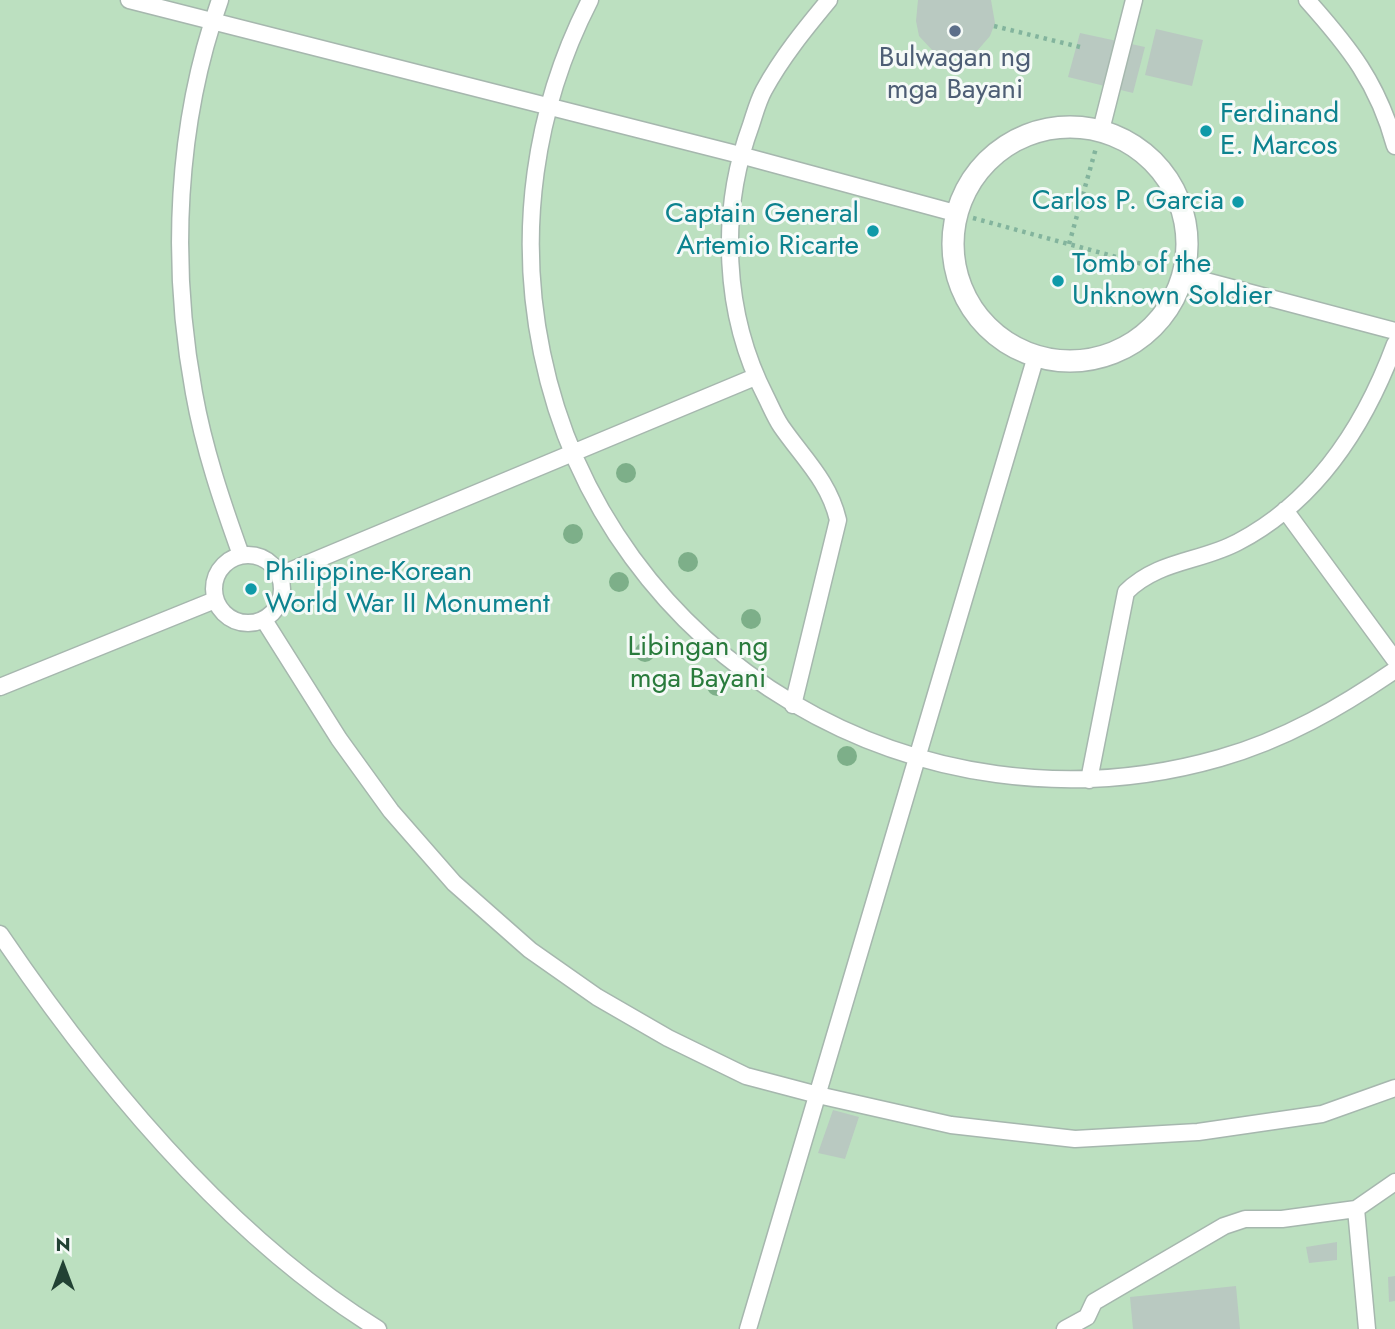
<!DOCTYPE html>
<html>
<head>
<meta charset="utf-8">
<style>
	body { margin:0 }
	#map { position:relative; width:1395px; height:1329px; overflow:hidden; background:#e4eee8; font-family:Jost,sans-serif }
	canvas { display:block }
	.north { position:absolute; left:28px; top:1231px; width:70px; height:70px; -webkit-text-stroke:5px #f5faf7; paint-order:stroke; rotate:0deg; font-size:19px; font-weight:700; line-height:28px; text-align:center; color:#224234 }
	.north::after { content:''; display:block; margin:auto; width:24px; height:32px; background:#224234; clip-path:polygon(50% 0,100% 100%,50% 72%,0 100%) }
</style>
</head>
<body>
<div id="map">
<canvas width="1395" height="1329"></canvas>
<div class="north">N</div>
</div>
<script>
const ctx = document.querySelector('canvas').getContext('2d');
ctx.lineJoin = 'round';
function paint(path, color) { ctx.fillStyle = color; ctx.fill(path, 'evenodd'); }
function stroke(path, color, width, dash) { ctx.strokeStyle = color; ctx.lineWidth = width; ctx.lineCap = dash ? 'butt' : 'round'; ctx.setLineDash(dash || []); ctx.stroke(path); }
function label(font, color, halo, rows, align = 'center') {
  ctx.font = font + ' Jost,sans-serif'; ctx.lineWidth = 6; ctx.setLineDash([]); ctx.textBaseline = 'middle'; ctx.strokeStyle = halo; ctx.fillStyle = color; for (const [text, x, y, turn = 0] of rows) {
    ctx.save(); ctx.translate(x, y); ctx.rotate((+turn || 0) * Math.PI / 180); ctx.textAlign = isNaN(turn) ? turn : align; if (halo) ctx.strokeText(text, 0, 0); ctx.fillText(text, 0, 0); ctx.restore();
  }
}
const green = new Path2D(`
	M 0,0 L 1395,0 L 1395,1329 L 0,1329 Z`);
const building = new Path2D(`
	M 918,0 L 991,0 L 995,23 L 990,36 L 977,51 L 953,56 L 933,51 L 919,36 L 916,21 Z
	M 1156,29 L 1203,40 L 1192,86 L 1145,75 Z
	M 1080,33 L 1145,47 L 1133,93 L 1068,77 Z
	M 833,1110 L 859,1117 L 845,1159 L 818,1153 Z
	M 1337,1242 L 1337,1260 L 1309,1263 L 1306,1247 Z
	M 1395,1276 L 1395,1301 L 1389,1302 L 1388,1277 Z
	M 1236,1286 L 1240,1329 L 1133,1329 L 1130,1297 Z`);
const path = new Path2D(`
	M 994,26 L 1084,48
	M 973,218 L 1164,270
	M 1069,244 L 1096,148`);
const lane = new Path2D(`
	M 129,0 L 740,155 L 955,213
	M 220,0 C 176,123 170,264 194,393 C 204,449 222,502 241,555
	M 590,0 C 534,109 517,233 542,353 C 605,660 921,844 1220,758 C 1284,740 1341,707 1395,670
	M 1307,0 C 1349,47 1378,83 1395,146
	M 1101,130 L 1134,0
	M 1183,275 L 1395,331
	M 1285,510 L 1395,660
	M214 589a34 34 0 1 1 68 0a34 34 0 1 1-68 0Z
	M 280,575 L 755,377
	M 264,620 L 339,739 L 391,811 L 454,883 L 530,950 L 597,997 L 668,1038 L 746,1076 L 818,1095 L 951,1125 L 1075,1139 L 1198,1132 L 1322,1114 L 1395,1088
	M 0,687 L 215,600
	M 793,705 L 838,520 C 829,481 803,458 781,426 C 775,417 771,407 766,397 C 723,314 719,212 751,125 C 755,113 758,101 764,90 C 782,57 805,29 829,0
	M 1089,780 L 1126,592 C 1158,560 1201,562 1238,542 C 1316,501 1365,425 1395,344
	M 0,934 C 99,1080 227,1236 378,1329
	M 1356,1209 L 1367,1329
	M 748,1329 L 1036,356
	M 1065,1329 L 1087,1317 L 1094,1302 L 1224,1226 L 1245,1219 L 1282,1219 L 1356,1209 L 1395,1182`);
const street = new Path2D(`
	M953 244a117 117 0 1 1 234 0a117 117 0 1 1-234 0Z`);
const trees = [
	[626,473],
	[573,534],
	[688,562],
	[619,582],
	[751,619],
	[645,652],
	[717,686],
	[847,756]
];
const markers = [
	[955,31,7,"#5c6f8a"],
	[1206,131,7,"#0f9aa8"],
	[1238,202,7,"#0f9aa8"],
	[873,231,7,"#0f9aa8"],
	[1058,281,7,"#0f9aa8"],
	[251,589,7,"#0f9aa8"]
];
const serviceNames = [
	["Bulwagan ng",955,59],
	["mga Bayani",955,91]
];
const cultureNames = [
	["Ferdinand",1220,115],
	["E. Marcos",1220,147],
	["Carlos P. Garcia",1224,202,"right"],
	["Captain General",859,215,"right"],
	["Artemio Ricarte",859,247,"right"],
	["Tomb of the",1072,265],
	["Unknown Soldier",1072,297],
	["Philippine-Korean",265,573],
	["World War II Monument",265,605]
];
const parkNames = [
	["Libingan ng",698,648],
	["mga Bayani",698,680]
];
paint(green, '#bce0c0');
paint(building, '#b9c9c1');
stroke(lane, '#a6b7ae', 19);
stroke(street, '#a6b7ae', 24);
stroke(path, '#83b49d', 4.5, [3.5, 5]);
stroke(lane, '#fff', 16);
stroke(street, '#fff', 21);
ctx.fillStyle = '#7daf89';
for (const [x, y] of trees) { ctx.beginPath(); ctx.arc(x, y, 10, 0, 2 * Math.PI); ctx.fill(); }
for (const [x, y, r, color] of markers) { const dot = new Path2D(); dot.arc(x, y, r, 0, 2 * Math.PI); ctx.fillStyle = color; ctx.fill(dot); stroke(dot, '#f5faf7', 2.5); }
label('28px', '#4e5e75', '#f5faf7', serviceNames);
label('28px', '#0d838f', '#f5faf7', cultureNames, 'left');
label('28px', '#297b3c', '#f5faf7', parkNames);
</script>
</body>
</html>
